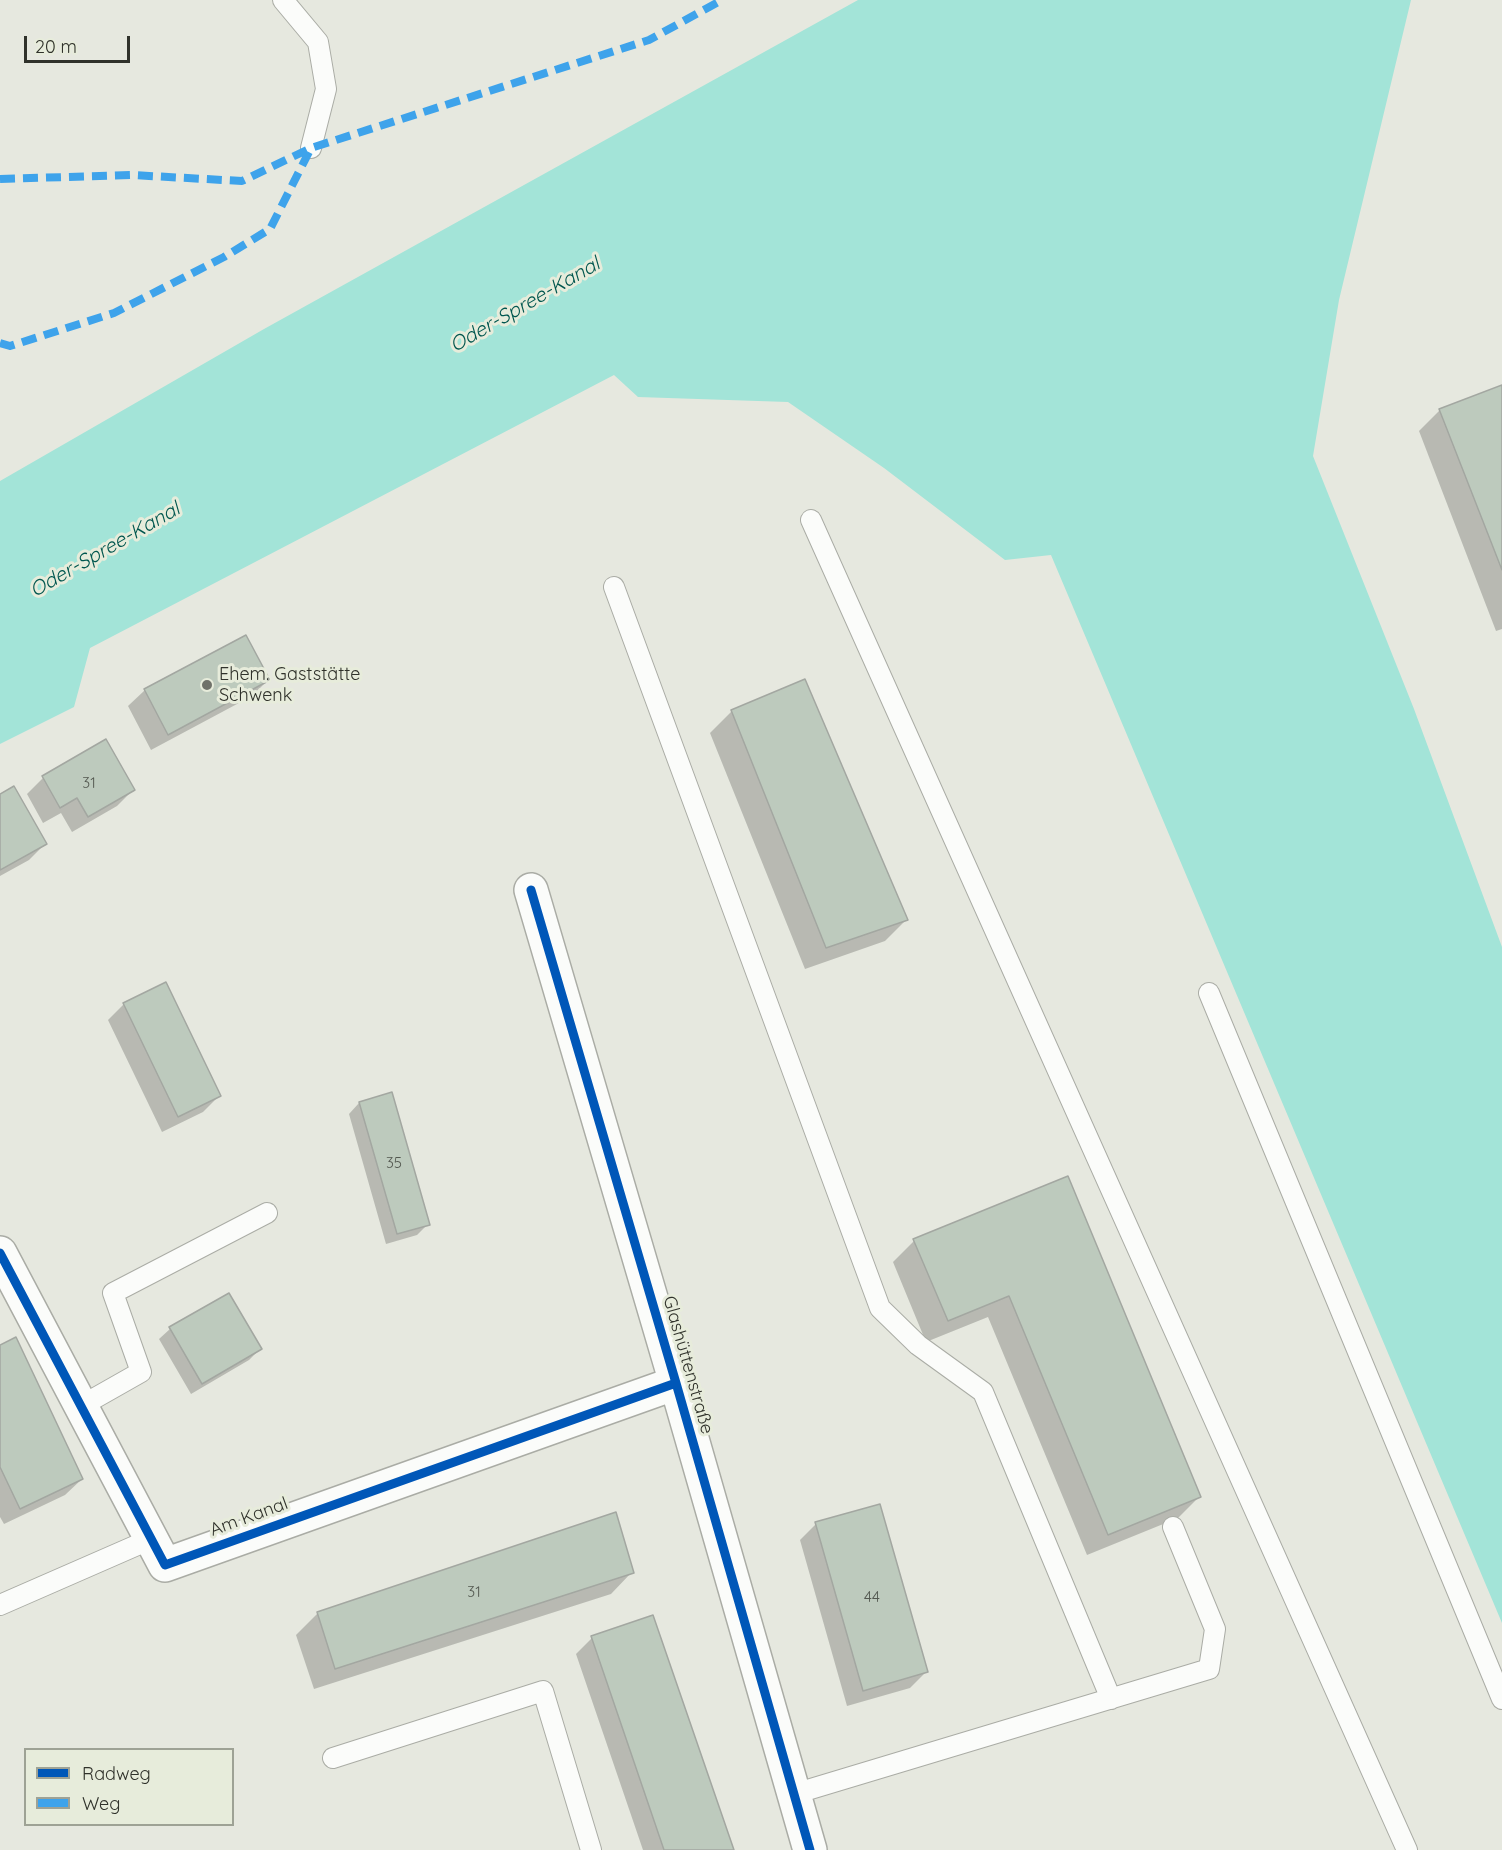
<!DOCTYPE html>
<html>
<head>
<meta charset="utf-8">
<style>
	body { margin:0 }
	#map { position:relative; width:1502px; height:1850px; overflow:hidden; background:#e6e8df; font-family:Quicksand,sans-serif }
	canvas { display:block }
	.legend { position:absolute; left:24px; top:1748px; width:210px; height:78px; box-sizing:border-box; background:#e7ecdb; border:2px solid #9ea295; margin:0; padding:8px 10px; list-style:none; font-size:18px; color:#30322b }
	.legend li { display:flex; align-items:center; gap:12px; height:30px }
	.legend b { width:30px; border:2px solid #9ea295 }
	.scale { position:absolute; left:24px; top:36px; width:106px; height:27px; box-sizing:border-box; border:3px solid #30322b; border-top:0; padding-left:8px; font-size:18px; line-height:21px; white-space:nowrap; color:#30322b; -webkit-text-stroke:4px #e7ecdb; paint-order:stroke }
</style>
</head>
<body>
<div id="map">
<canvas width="1502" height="1850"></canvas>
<ul class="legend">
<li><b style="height:8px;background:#0057b8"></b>Radweg</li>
<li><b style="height:8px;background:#3ea3eb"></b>Weg</li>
</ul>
<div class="scale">20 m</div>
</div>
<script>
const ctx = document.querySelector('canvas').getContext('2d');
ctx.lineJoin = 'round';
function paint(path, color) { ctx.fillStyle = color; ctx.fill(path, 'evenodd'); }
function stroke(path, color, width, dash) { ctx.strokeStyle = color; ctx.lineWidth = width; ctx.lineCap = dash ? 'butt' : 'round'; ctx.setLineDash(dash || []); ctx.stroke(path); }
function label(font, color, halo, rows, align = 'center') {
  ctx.font = font + ' Quicksand,sans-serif'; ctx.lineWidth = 6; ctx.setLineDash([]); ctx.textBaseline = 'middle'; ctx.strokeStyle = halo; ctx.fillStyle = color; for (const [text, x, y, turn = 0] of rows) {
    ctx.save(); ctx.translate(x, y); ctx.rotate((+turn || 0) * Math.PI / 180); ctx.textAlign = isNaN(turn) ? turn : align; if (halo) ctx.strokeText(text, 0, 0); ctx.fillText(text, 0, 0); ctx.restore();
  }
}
const water = new Path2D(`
	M 858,0 L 1411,0 L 1339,300 L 1313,456 L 1414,709 L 1502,947 L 1502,1623 L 1051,555 L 1005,560 L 884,468 L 788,402 L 638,397 L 614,375 L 90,648 L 74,707 L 0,744 L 0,481 L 264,329 Z`);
const shadow = new Path2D(`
	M 1502,387 L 1502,629 L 1496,631 L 1419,431 L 1440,410 Z
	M 245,637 L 268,680 L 252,696 L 151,750 L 128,706 L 145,690 Z
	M 732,711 L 907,919 L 885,941 L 805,969 L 710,733 Z
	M 106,741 L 133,790 L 117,806 L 72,832 L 61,813 L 43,823 L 27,794 L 43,778 Z
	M 0,796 L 45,844 L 29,860 L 0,876 Z
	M 124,1004 L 219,1096 L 203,1112 L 162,1132 L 108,1020 Z
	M 359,1103 L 428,1224 L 417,1235 L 386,1244 L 349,1114 Z
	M 1068,1178 L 1199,1497 L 1178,1518 L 1087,1555 L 988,1317 L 926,1342 L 893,1262 L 914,1241 Z
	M 170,1329 L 260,1349 L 249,1360 L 191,1394 L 159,1339 Z
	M 0,1346 L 82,1479 L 65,1495 L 4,1524 L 0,1517 Z
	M 615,1514 L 632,1572 L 611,1594 L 314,1689 L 296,1635 L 317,1614 Z
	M 816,1524 L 926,1672 L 910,1688 L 847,1706 L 800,1540 Z
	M 592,1638 L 732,1850 L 643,1850 L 576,1654 Z`);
const building = new Path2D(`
	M 1502,385 L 1502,570 L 1439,409 Z
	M 246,635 L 270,680 L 168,735 L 144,689 Z
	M 805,679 L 908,920 L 826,948 L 731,710 Z
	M 106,739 L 135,790 L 88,817 L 77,798 L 60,808 L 42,776 Z
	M 14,786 L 47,844 L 0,870 L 0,794 Z
	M 166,982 L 221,1096 L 178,1117 L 123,1003 Z
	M 392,1092 L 430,1225 L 397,1234 L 359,1102 Z
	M 1068,1176 L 1201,1497 L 1108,1535 L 1009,1296 L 948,1321 L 913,1239 Z
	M 229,1293 L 262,1349 L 202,1384 L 169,1327 Z
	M 16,1337 L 83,1479 L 20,1509 L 0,1467 L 0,1345 Z
	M 880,1504 L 928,1672 L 863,1691 L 815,1522 Z
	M 616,1512 L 634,1573 L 335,1669 L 317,1612 Z
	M 653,1615 L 734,1850 L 664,1850 L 591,1636 Z`);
const lane = new Path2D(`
	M 283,0 L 318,42 L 326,89 L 311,148
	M 811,520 L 1407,1850
	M 614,587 L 880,1308 L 918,1345 L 983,1392 L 1111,1699
	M 1209,993 L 1502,1699
	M 81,1406 L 141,1372 L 113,1293 L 267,1213
	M 0,1605 L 151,1539
	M 333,1758 L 543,1691 L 591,1850
	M 794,1794 L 1209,1669 L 1215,1629 L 1173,1527`);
const street = new Path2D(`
	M 531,890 L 676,1383 L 810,1850
	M 0,1253 L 165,1565 L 676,1383`);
const quiet = new Path2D(`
	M 0,179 L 132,175 L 242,181 L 311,148 L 649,40 L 722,0
	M 0,343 L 10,346 L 114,313 L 224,257 L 270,229 L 311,148`);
const cycleway = new Path2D(`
	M 531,890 L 676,1383 L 810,1850
	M 0,1253 L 165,1565 L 676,1383`);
const markers = [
	[207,685,6,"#70726a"]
];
const numberNames = [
	["31",89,783],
	["35",394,1163],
	["31",474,1592],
	["44",872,1597]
];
const poiNames = [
	["Ehem. Gaststätte",219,675],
	["Schwenk",219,696]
];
const streetNames = [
	["Glashüttenstraße",688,1365,74],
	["Am Kanal",249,1517,-20]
];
const waterNames = [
	["Oder-Spree-Kanal",525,305,-30],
	["Oder-Spree-Kanal",105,550,-30]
];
paint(water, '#a3e4d8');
paint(shadow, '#0003');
paint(building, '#bdcabd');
stroke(building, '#a3a7a1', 1.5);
stroke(lane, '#aaaca5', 22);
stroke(street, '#aaaca5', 36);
stroke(lane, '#fbfcfa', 20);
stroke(street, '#fbfcfa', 33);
stroke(quiet, '#3ea3eb', 8, [15, 8]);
stroke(cycleway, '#0057b8', 9);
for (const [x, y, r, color] of markers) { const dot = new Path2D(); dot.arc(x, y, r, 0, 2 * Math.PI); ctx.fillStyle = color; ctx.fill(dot); stroke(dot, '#e7ecdb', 2); }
label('15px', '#535850', null, numberNames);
label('18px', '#30322b', '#e7ecdb', poiNames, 'left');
label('18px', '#30322b', '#e7ecdb', streetNames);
label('italic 20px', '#00574f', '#e7ecdb', waterNames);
</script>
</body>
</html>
